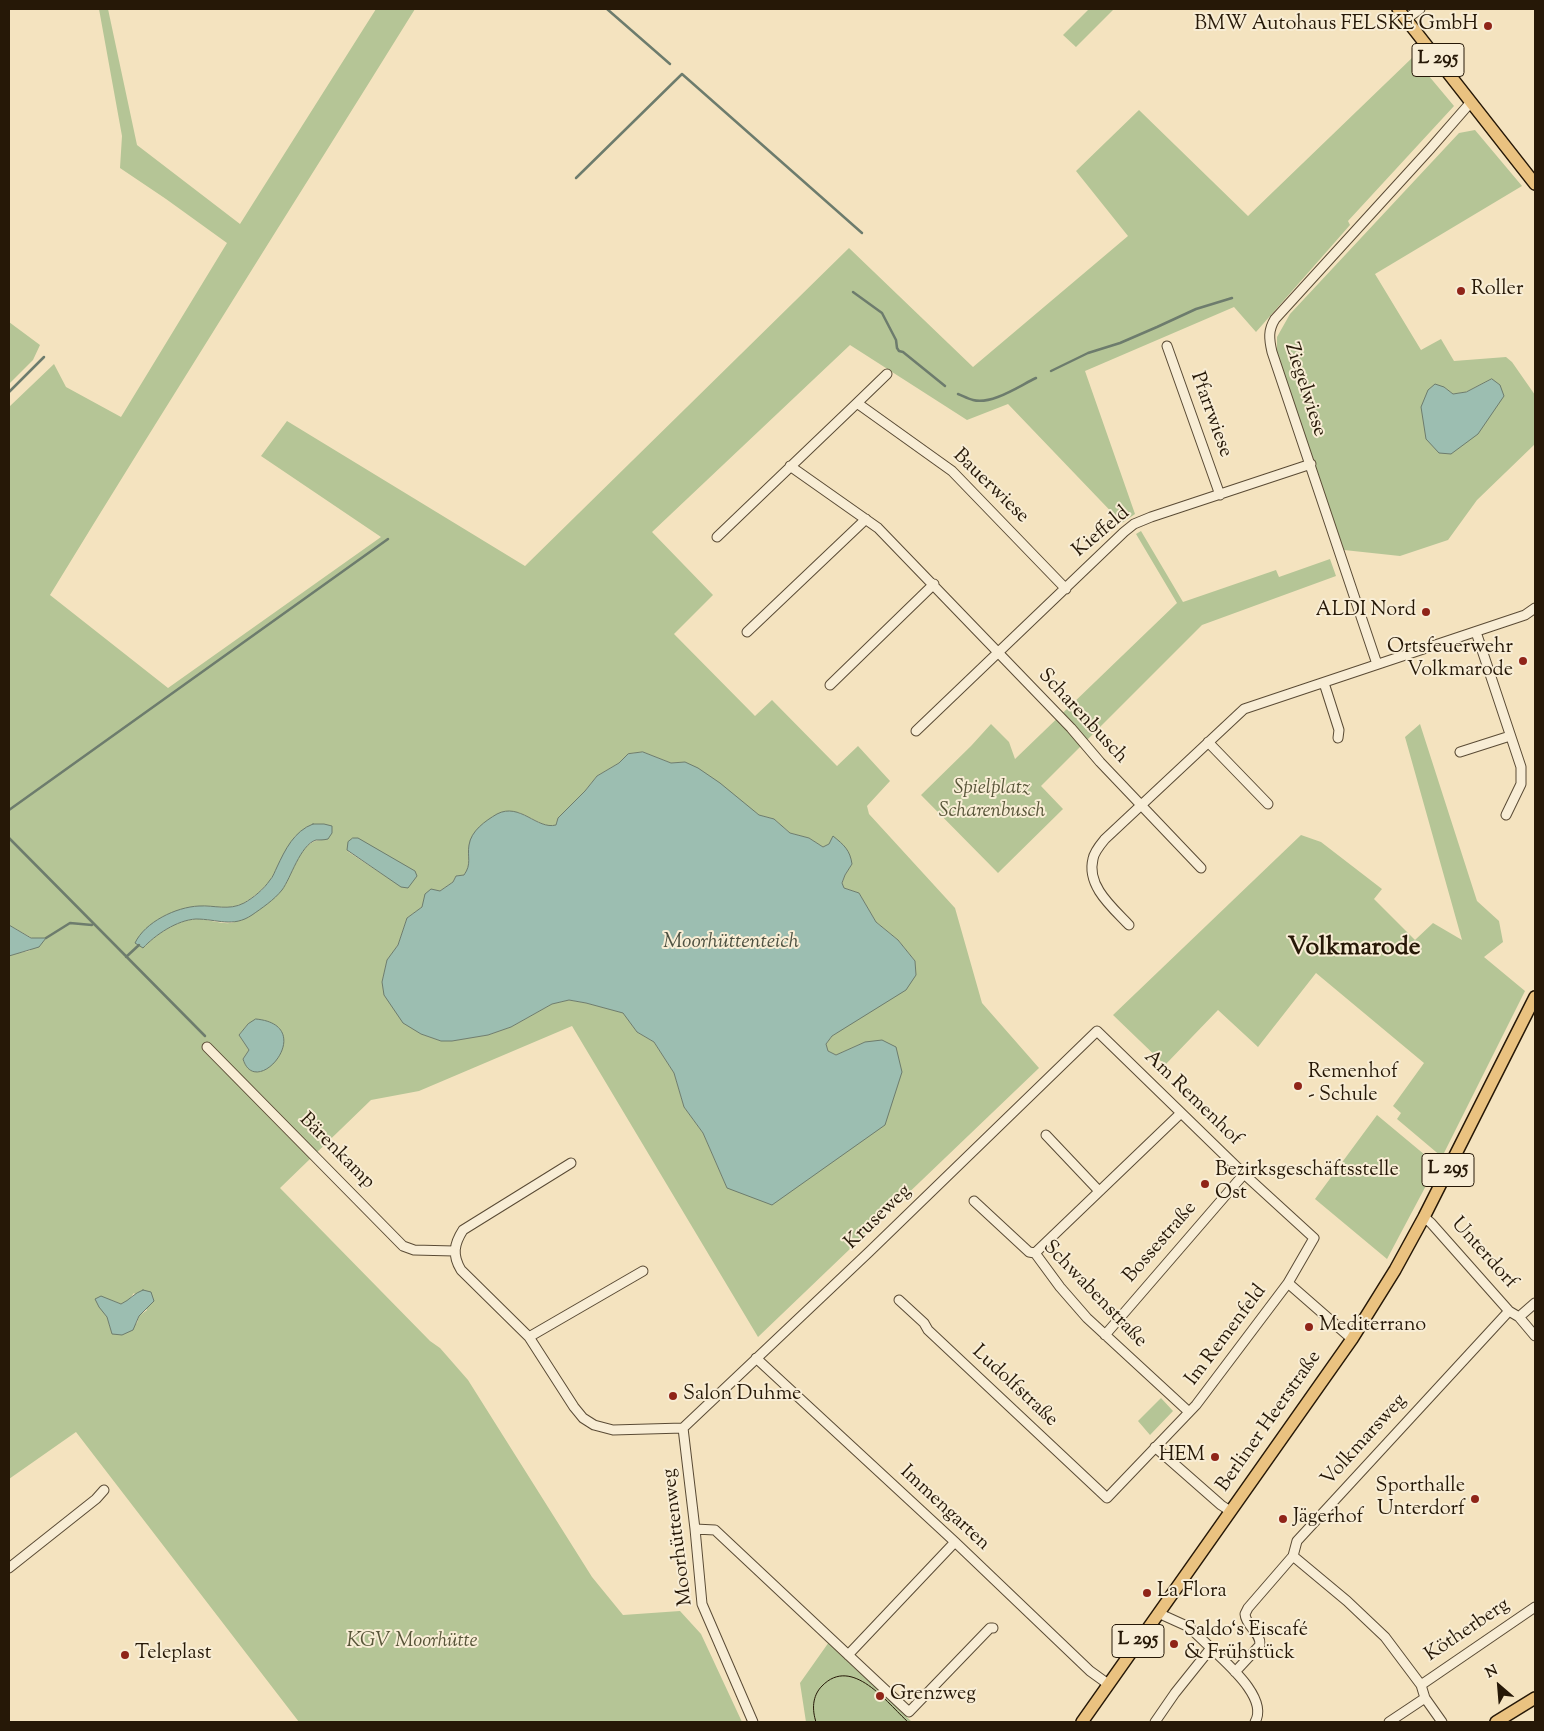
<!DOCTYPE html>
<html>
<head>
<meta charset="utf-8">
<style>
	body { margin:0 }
	#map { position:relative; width:1544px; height:1731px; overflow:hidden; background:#f4e3bf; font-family:"Sorts Mill Goudy",serif }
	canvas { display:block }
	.frame { position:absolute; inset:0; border:10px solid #261807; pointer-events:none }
	.north { position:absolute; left:1474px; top:1661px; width:50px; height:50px; -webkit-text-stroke:4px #f8edd5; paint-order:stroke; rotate:333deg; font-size:14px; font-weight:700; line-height:20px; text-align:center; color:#261807 }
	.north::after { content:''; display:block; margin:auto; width:18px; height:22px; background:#261807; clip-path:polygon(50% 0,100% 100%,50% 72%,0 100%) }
</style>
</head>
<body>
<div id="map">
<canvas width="1544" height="1731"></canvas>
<div class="frame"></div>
<div class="north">N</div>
</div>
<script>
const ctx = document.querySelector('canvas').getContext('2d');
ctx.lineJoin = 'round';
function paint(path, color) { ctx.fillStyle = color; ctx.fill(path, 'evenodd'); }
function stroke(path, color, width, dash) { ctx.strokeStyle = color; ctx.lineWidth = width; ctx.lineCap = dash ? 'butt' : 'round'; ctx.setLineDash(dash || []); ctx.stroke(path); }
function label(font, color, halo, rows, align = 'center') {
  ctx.font = font + ' "Sorts Mill Goudy",serif'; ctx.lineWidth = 4; ctx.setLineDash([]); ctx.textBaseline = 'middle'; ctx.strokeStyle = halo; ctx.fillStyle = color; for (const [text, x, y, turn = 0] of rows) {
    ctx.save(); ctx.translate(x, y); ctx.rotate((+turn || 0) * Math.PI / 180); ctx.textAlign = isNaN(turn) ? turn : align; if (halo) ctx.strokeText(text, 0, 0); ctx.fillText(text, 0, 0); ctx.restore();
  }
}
const green = new Path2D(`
	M 99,9 L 108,9 L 137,145 L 240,224 L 376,9 L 415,9 C 293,205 170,399 50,595 L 168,688 L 381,537 L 261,456 L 287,421 L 525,566 L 849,248 L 973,367 L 1128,236 L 1076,171 L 1139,110 L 1248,216 L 1413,57 L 1454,106 L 1348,221 L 1350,225 L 1256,332 L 1234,307 L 1085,371 L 1135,514 L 1122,523 L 1008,404 L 967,420 L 850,345 L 652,532 L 713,595 L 674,634 L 755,716 L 772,700 L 837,766 L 858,746 L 890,781 L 867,806 L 869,814 L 955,908 L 982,1003 L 1039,1068 L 758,1337 L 572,1026 L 419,1091 L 371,1100 L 280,1188 L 430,1341 L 440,1348 L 468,1380 L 592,1577 L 623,1615 L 680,1611 L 701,1634 L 742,1722 L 299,1722 L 76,1432 L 9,1479 L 9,956 L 18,953 L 29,951 L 46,938 L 32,938 L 9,925 L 9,407 L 54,364 L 66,387 L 121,417 L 227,243 L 166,199 L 120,168 L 122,136 ZM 643,752 L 671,763 L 685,762 L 759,815 L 774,819 L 790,833 L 809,838 L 823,847 L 830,844 L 833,837 L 852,864 L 845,875 L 842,884 L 844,888 L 859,893 L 876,922 L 898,940 L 915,961 L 916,975 L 832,1036 L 826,1044 L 828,1051 L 836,1055 L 865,1042 L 727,1188 L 703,1133 L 684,1107 L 674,1073 L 654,1042 L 637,1032 L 624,1013 L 586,1003 L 569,1000 L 552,1004 L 511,1027 L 488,1035 L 452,1041 L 441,1041 L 421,1034 L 382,982 L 387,961 L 398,945 L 407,918 L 422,907 L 424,902 L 453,882 L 456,876 L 464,875 L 468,869 L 469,859 L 518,812 L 549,827 L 556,825 L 558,818 L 585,791 L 597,776 L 619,763 L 628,754 ZM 295,836 L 321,840 C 301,841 294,870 286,883 C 281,892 270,902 262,907 C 255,911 238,922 231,923 C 221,924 210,920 200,919 C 180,918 156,934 143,948 C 146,940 149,930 154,923 C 160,915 190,906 200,906 C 214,906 228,910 242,904 C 251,899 265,888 271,879 C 280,865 286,850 295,836 ZM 347,851 L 415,871 L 388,878 ZM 248,1024 L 261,1072 C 252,1071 245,1068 243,1059 L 249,1050 L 239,1035 ZM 134,1293 L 147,1310 L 139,1316 L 137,1323 L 112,1334 L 107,1317 L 111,1300 L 121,1304 L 128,1301 Z
	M 1089,9 L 1114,9 L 1076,47 L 1063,35 Z
	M 1475,130 L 1522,186 L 1375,274 L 1421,350 L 1441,339 L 1454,361 L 1506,357 L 1512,362 L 1535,395 L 1535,444 L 1477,500 L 1448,540 L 1400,556 L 1344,550 L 1277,353 L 1277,337 L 1290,314 L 1459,133 ZM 1492,379 L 1426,439 L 1444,387 L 1453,394 L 1466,392 Z
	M 9,322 L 40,345 L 33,360 L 9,384 Z
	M 1141,531 L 1183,602 L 1276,570 L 1279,577 L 1330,559 L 1336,576 L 1202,625 L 1041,786 L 1063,809 L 998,873 L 921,795 L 971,746 L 991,724 L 1009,742 L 1015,759 L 1177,603 L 1136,534 Z
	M 1420,724 L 1477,901 L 1499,921 L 1503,942 L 1484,957 L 1525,991 L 1442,1157 L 1397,1119 L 1401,1113 L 1393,1106 L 1424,1063 L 1316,973 L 1258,1047 L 1218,1010 L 1165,1065 L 1113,1015 L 1301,835 L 1321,842 L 1382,889 L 1374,899 L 1415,940 L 1433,923 L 1462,940 L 1405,737 Z
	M 1377,1115 L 1437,1165 L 1387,1259 L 1315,1199 Z
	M 1161,1398 L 1173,1411 L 1150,1435 L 1138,1421 Z
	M 829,1642 L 912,1722 L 806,1722 L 800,1683 Z`);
const water = new Path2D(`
	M 1492,379 L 1500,385 L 1504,396 L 1478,434 L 1451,454 L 1439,453 L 1426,439 L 1421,407 L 1428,390 L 1435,384 L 1444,387 L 1453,394 L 1466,392 Z
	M 643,752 L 671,763 L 685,762 L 698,768 L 720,783 L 759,815 L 774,819 L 790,833 L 809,838 L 823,847 L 829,844 L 833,836 C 844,845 850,850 852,864 L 845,875 L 842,883 L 844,888 L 859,893 L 876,922 L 898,940 L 915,961 L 916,975 L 906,990 L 832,1036 L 826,1044 L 828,1051 L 836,1055 L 865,1042 L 882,1040 L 896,1047 L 902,1072 L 885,1125 L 772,1205 L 727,1188 L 703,1133 L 684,1107 L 674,1073 L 654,1042 L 637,1032 L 623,1013 L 586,1003 L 569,1000 L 552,1004 L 511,1027 L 488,1035 L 452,1041 L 441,1041 L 421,1034 L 403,1023 L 384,995 L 382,982 L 387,960 L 398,945 L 407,918 L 422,907 L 425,894 L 431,889 L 440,891 L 453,882 L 456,876 L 464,875 C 472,864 467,857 469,845 C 471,831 485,821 497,814 C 520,802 537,830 556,825 L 558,818 L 585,791 L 597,776 L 619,763 L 628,754 Z
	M 313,824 L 324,824 L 332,826 L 332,833 L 328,839 C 324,840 320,840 316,840 C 300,845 291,878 282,890 C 274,900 262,908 252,915 C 233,928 217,919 196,919 C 177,920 155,935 143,948 L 135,943 C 145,922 176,907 199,906 C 214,905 229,911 244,903 C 253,898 264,889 270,880 C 273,877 275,871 277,867 C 285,850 294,831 313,824 Z
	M 353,838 L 358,838 L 415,871 L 417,876 L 408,888 L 401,887 L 347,850 L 348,842 Z
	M 9,925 L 31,938 L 46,938 L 39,947 L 9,956 Z
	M 256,1019 C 320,1025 256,1102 243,1059 L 249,1050 L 239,1035 L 248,1024 Z
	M 143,1290 L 151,1292 L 154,1301 L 139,1316 L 133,1330 L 122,1335 L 112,1334 L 107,1317 L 99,1307 L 95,1299 L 101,1296 L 121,1304 C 130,1300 134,1293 143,1290 Z`);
const stream = new Path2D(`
	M 607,9 L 670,64
	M 576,178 L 682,74 L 862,233
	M 853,292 L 882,313 L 896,340 L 897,348 L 899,351 L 903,352 L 945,386
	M 1051,371 L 1088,353 L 1120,343 L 1157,327 L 1196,309 L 1232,298
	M 9,392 L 44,357
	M 958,394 C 963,396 968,399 973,400 C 992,405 1019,386 1036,378
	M 9,810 L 388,539
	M 9,838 L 205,1036
	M 46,938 L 70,923 L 92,925
	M 126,957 L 139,945`);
const minor = new Path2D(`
	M 1406,19 L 1420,9
	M 1167,346 L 1220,495
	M 857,403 L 887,374
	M 790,466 L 878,528 L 1071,728 L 1100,762 L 1201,868
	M 717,537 L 857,403 L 952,471 L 1066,589
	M 747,632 L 866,519
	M 1476,632 L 1521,767 L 1521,784 L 1506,815
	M 1377,664 L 1272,352 C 1269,339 1268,330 1275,319 L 1430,149 L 1471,102
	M 1324,683 L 1339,730 L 1338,738
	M 830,685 L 934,584
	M 916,731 L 1124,532 L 1134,524 L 1151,517 L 1311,464
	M 1208,742 L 1268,804
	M 1460,752 L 1510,736
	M 1129,925 C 1113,908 1086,886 1093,859 C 1094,852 1100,845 1105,839 L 1244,709 L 1525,615 L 1535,608
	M 207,1047 L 403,1246 L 414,1250 L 454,1251
	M 1046,1135 L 1099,1191
	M 571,1163 L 463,1230 C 454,1244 452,1255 461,1270 L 529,1337 L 574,1407 L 583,1418 L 594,1425 L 613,1430 L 683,1428
	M 974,1201 L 1029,1252 L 1035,1253 L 1060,1287 L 1087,1318 L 1189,1412
	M 1424,1217 L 1431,1223 L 1509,1311 L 1519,1317 L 1535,1336
	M 1035,1253 L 1181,1113
	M 899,1300 L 924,1323 L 928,1330 L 1107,1498 L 1196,1405 L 1288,1283 L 1352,1339
	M 1519,1317 L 1535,1303
	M 1105,1335 L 1244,1174
	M 529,1337 L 643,1271
	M 756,1358 L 955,1542 L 1090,1671 L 1108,1684
	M 683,1428 L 869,1252 L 1097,1031 L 1244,1174 L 1314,1238 L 1288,1283
	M 683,1428 L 695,1529 L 702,1604 L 753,1722
	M 1155,1447 L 1221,1505 L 1230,1511
	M 695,1529 L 715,1530 L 909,1712 L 990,1628 L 993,1628
	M 1293,1556 L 1347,1601 L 1385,1637 L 1421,1685 L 1425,1698 L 1442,1722
	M 9,1568 L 96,1499 L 104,1490
	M 1211,1648 C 1226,1663 1269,1698 1255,1722
	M 848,1655 L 955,1542
	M 1235,1672 L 1260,1645 C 1261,1632 1246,1627 1245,1614 L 1248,1608 L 1293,1556 L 1297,1541 L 1509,1311
	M 1421,1685 L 1535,1607
	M 1155,1722 L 1175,1693 L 1211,1648 L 1189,1627 L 1158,1613
	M 1389,1722 L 1425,1698`);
const major = new Path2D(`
	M 1398,9 L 1535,184
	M 1082,1722 L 1352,1339 L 1395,1270 L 1424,1217 L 1535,997
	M 1496,1722 L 1535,1698`);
const tram = new Path2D(`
	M 816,1722 C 812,1710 812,1696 822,1686 C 852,1655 887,1703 908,1722`);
const markers = [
	[1488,26,5,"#8f2418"],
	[1461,291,5,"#8f2418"],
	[1426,612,5,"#8f2418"],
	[1523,661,5,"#8f2418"],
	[1298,1086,5,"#8f2418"],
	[1205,1184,5,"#8f2418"],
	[1309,1327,5,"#8f2418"],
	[673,1396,5,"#8f2418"],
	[1215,1457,5,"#8f2418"],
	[1475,1499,5,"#8f2418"],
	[1283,1519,5,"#8f2418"],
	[1147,1593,5,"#8f2418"],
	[1174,1644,5,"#8f2418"],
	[125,1655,5,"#8f2418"],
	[880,1696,5,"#8f2418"]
];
const shields = [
	[1438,60,52],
	[1448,1170,52],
	[1138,1641,52]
];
const shieldNames = [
	["L 295",1438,60],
	["L 295",1448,1170],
	["L 295",1138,1641]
];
const poiNames = [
	["BMW Autohaus FELSKE GmbH",1478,26,"right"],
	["Roller",1471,291],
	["ALDI Nord",1416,612,"right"],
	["Ortsfeuerwehr",1513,649,"right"],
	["Volkmarode",1513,672,"right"],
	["Remenhof",1308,1074],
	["- Schule",1308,1097],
	["Bezirksgeschäftsstelle",1215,1172],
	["Ost",1215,1195],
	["Mediterrano",1319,1327],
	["Salon Duhme",683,1396],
	["HEM",1205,1457,"right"],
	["Sporthalle",1465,1488,"right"],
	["Unterdorf",1465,1511,"right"],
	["Jägerhof",1293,1519],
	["La Flora",1157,1593],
	["Saldo‘s Eiscafé",1184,1632],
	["& Frühstück",1184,1655],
	["Teleplast",135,1655],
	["Grenzweg",890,1696]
];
const streetNames = [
	["Ziegelwiese",1304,390,72],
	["Pfarrwiese",1210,415,70],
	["Bauerwiese",990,487,44],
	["Kieffeld",1102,533,-40],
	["Scharenbusch",1082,717,47],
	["Am Remenhof",1192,1099,44],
	["Bärenkamp",336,1152,45],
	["Kruseweg",879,1218,-44],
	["Bossestraße",1161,1243,-49],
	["Unterdorf",1483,1254,48],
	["Schwabenstraße",1094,1295,46],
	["Im Remenfeld",1227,1336,-53],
	["Ludolfstraße",1014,1387,43],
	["Berliner Heerstraße",1270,1422,-55],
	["Volkmarsweg",1365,1441,-48],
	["Immengarten",944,1509,43],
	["Moorhüttenweg",679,1537,-97],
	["Kötherberg",1468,1631,-34]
];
const parkNames = [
	["Spielplatz",992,790],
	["Scharenbusch",992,813],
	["KGV Moorhütte",412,1643]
];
const waterNames = [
	["Moorhüttenteich",731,943]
];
const districtNames = [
	["Volkmarode",1354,950]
];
paint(green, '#b5c596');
paint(water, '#9cbeb1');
stroke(water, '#6d7c6d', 1);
stroke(stream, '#6d7c6d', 2.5);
stroke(minor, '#5a4b35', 11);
stroke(major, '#261807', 14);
stroke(minor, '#f8edd5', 9);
stroke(major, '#eac280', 11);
stroke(tram, '#261807', 1);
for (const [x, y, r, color] of markers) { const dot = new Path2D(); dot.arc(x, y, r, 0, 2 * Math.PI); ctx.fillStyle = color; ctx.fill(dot); stroke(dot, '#f8edd5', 2); }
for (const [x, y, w] of shields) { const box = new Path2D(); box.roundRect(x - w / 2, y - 16.5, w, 33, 4); ctx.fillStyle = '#f8edd5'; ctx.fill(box); stroke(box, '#261807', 1); }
label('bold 19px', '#261807', null, shieldNames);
label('20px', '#261807', '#f8edd5', poiNames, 'left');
label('20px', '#261807', '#f8edd5', streetNames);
label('italic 20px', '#585539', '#f8edd5', parkNames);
label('italic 21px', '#4f5242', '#f8edd5', waterNames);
label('bold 25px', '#261807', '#f8edd5', districtNames);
</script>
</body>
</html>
